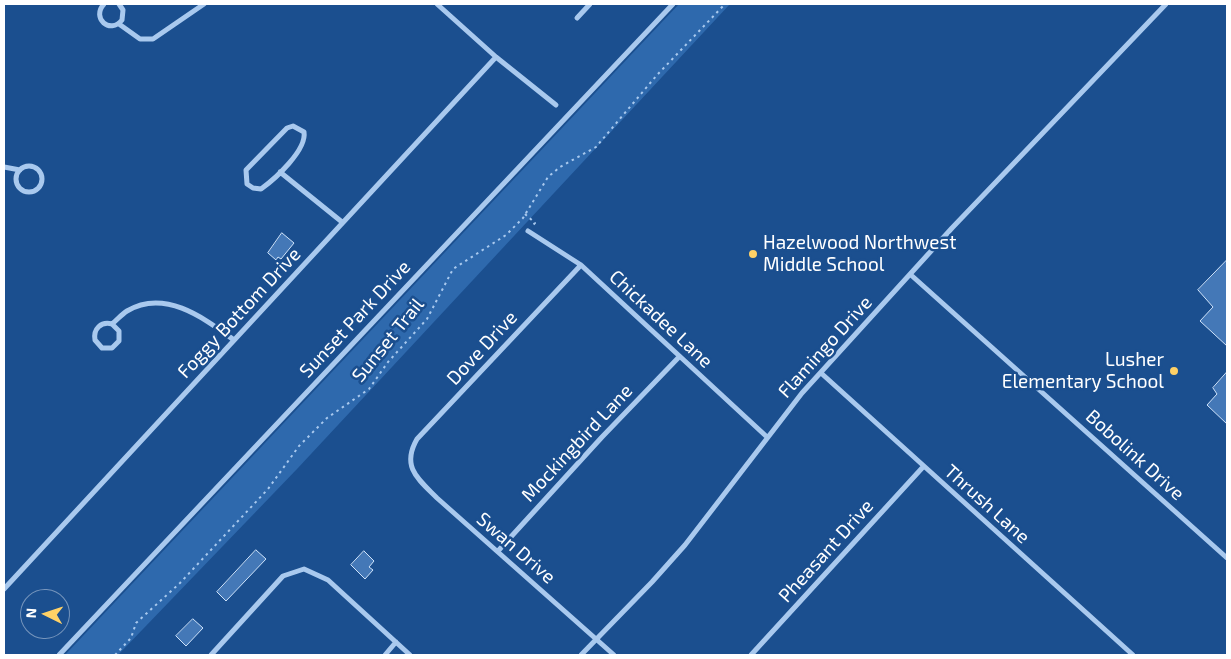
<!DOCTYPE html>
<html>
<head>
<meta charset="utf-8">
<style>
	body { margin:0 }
	#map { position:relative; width:1231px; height:659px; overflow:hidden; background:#1b4f8f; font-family:"Exo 2",sans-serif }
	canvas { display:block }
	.frame { position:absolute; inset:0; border:5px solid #fff; pointer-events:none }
	.north { position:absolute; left:20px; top:589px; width:50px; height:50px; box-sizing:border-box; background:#1b4f8f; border:1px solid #7695bc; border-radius:50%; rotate:274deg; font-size:14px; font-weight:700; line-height:20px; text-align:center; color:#fff }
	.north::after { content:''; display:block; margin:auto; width:18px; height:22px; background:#ffd166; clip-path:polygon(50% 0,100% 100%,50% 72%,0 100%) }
</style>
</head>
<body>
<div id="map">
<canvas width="1231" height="659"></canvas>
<div class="frame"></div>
<div class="north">N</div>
</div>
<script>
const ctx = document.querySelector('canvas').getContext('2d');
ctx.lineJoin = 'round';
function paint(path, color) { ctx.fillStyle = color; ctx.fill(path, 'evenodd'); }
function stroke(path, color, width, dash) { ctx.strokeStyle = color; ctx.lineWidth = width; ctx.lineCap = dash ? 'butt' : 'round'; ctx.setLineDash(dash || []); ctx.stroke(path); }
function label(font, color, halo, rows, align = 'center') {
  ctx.font = font + ' "Exo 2",sans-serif'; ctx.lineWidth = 5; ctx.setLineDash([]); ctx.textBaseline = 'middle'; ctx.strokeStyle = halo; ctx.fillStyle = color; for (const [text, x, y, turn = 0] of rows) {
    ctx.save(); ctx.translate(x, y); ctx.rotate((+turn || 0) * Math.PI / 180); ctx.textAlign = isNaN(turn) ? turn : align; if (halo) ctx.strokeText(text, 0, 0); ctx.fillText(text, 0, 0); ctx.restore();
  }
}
const green = new Path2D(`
	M 679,4 L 730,4 L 297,469 L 118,655 L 65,655 Z`);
const building = new Path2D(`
	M 282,233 L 294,243 L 281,259 L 278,257 L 276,260 L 268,253 Z
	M 1227,260 L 1227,346 L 1200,321 L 1213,307 L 1198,290 Z
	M 1227,372 L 1227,424 L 1207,405 L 1217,394 L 1213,388 Z
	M 256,550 L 266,559 L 226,601 L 217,592 Z
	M 364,551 L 374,561 L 369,567 L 373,570 L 365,579 L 351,565 Z
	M 193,619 L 203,628 L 186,646 L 176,636 Z`);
const path = new Path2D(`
	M 525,214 L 535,223 L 532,226
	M 115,655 L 131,638 L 136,623 L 180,583 L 268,489 L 299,446 L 327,418 L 369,389 L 388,362 L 427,319 L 453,269 L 506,235 L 523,218 L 548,177 L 560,167 L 596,147 L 657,75 L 725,4`);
const street = new Path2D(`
	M 104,4 C 91,18 110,35 122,20 L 123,10 L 119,4
	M 437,4 L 496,57 L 556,105
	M 577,18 L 590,4
	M 119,24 L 140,39 L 153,39 L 204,4
	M 293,126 L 304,132 C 307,150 275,179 261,189 L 253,188 L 247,184 L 246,170 L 287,128 Z
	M16 179a13 13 0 1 1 26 0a13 13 0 1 1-26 0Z
	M 4,167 L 20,170
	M 280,172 L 342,222
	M 528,231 L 581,265 L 767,437
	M 581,265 L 417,439 C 401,467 418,479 437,498 L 614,655
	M 911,275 L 1227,558
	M 112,324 L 119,331 L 119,341 L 112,348 L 102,348 L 95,340 C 93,329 101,321 112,324 C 117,320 122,314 127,311 C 165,288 205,319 234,340
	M 821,373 L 1133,655
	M 498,551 L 602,437 L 679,357
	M 4,589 L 496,57
	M 59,655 L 673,4
	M 211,655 L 283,576 L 304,569 L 328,580 L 410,655
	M 385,655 L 396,642
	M 581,655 L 652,582 L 685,545 L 802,393 L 952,228 L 1166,4
	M 751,655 L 923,467`);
const markers = [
	[753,254,5,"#ffd166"],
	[1174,371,5,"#ffd166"]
];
const poiNames = [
	["Hazelwood Northwest",763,243],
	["Middle School",763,265],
	["Lusher",1164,360,"right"],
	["Elementary School",1164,382,"right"]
];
const streetNames = [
	["Foggy Bottom Drive",239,313,-47],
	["Sunset Park Drive",355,319,-47],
	["Chickadee Lane",661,319,43],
	["Sunset Trail",388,340,-51],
	["Flamingo Drive",825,347,-48],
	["Dove Drive",482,348,-47],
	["Mockingbird Lane",577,443,-47],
	["Bobolink Drive",1135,455,42],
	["Thrush Lane",987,504,42],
	["Swan Drive",516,548,41],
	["Pheasant Drive",826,551,-48]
];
paint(green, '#2e69ad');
paint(building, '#4478b7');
stroke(building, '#cfe3fa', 1);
stroke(path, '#a9c9ee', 2, [2.5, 4]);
stroke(street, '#a9c9ee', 5);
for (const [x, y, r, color] of markers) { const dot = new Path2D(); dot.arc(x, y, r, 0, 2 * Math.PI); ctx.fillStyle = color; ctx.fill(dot); stroke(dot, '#1b4f8f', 2); }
label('19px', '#fff', '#1b4f8f', poiNames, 'left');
label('19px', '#fff', '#1b4f8f', streetNames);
</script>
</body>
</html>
